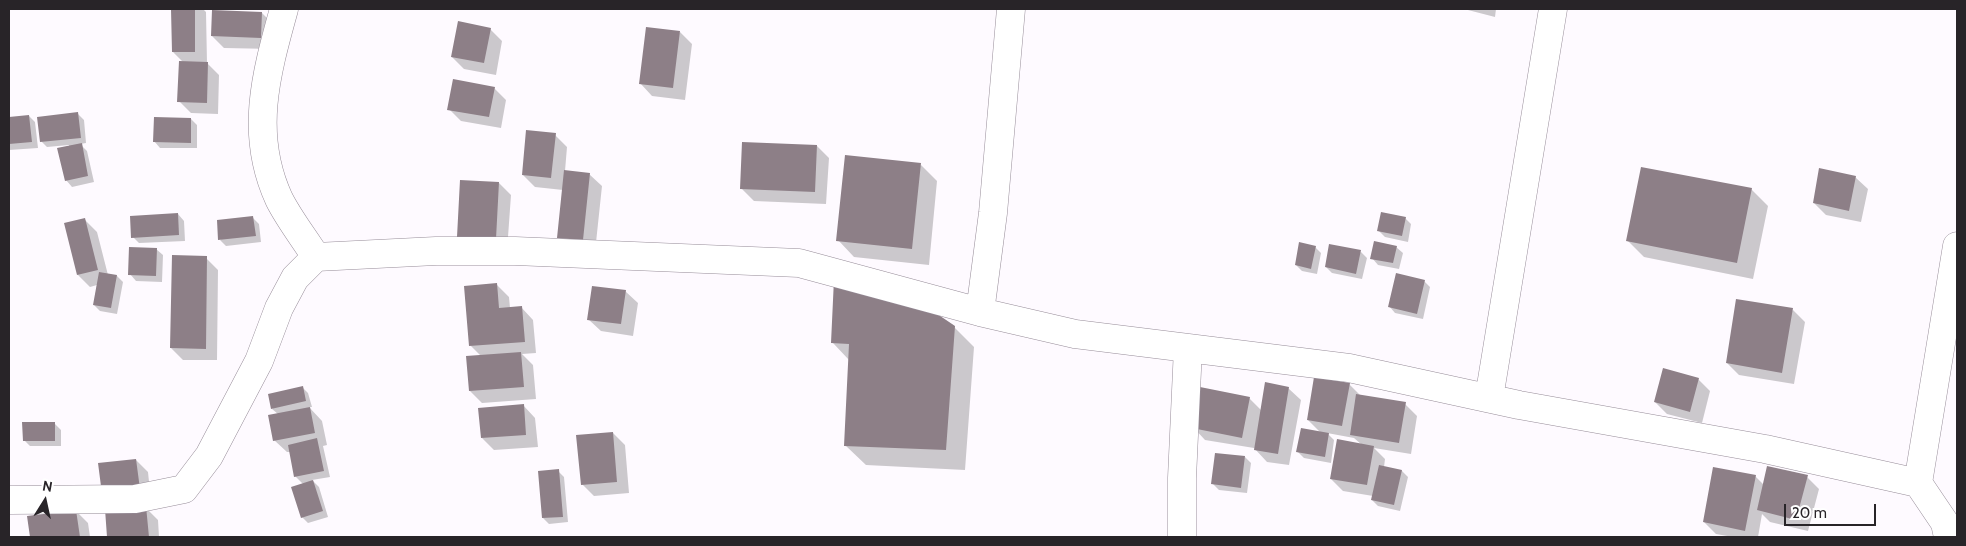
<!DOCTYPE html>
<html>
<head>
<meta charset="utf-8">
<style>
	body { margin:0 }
	#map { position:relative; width:1966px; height:546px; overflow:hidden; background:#fefaff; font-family:Cabin,sans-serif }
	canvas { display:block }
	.frame { position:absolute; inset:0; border:10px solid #282428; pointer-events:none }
	.north { position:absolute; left:20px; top:476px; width:50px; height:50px; -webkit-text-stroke:4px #fff; paint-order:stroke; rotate:10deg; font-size:14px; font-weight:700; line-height:20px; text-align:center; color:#282428 }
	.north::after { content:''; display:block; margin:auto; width:18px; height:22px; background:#282428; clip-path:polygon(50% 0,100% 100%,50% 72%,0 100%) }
	.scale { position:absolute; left:1784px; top:504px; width:92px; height:22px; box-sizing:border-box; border:2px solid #282428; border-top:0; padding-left:6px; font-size:15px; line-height:18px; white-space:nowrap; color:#282428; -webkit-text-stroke:4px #fff; paint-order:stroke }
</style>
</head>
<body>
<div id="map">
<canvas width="1966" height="546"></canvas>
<div class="frame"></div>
<div class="north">N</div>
<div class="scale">20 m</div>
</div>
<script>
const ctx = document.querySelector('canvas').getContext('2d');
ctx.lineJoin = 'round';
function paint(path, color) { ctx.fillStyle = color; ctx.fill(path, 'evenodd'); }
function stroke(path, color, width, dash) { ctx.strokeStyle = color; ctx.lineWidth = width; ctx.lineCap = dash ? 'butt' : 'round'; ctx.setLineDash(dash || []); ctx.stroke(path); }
const shadow = new Path2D(`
	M 173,9 L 203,9 L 206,12 L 207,63 L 219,75 L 218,114 L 191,113 L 179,101 L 184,63 L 173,52 Z
	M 1464,9 L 1496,9 L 1495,17 Z
	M 262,13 L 274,25 L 273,49 L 224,48 L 212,36 Z
	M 490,29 L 502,41 L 496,75 L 464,69 L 452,57 Z
	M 680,32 L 692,44 L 685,100 L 652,96 L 640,83 Z
	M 494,88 L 506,100 L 501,128 L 461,121 L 449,109 Z
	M 78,114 L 84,120 L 86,143 L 80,144 L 87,151 L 94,182 L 72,187 L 66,180 L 69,145 L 47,147 L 41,141 Z
	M 29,116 L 35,122 L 38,148 L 9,150 L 9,118 Z
	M 191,119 L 197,125 L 197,148 L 160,148 L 154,141 Z
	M 555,135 L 567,147 L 565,171 L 589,174 L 602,186 L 595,252 L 570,249 L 558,237 L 563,190 L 535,187 L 523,175 Z
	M 817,146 L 829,158 L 826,204 L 754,201 L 742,189 Z
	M 921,165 L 937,181 L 929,265 L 854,257 L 838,240 Z
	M 1855,177 L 1868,189 L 1861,222 L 1826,215 L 1814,203 Z
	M 499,183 L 511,195 L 507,251 L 470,249 L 458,237 Z
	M 1751,189 L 1768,206 L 1753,279 L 1644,257 L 1627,240 Z
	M 178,214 L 184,221 L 185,241 L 139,243 L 133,237 Z
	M 253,218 L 259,224 L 261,242 L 226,246 L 220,240 Z
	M 1405,218 L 1411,224 L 1408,242 L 1385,237 L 1379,231 Z
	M 85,220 L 97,232 L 108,275 L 117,276 L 123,282 L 117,314 L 100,311 L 94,305 L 97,285 L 90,287 L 78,275 Z
	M 1315,247 L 1321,253 L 1317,274 L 1302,271 L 1296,265 Z
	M 1396,247 L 1403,253 L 1399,269 L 1378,265 L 1372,258 Z
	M 156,249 L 163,255 L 162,282 L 136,281 L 130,274 Z
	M 1361,252 L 1367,258 L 1362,279 L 1332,273 L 1326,267 Z
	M 206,258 L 218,270 L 217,360 L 183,360 L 171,348 Z
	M 1424,281 L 1430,287 L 1423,319 L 1395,313 L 1389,306 Z
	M 497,285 L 509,297 L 510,308 L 521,307 L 533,320 L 536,353 L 522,354 L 533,365 L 536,399 L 482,403 L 470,391 L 481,356 L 470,345 Z
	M 625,291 L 638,303 L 633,336 L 601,331 L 588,319 Z
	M 1793,310 L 1805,322 L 1794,384 L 1739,375 L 1727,363 Z
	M 954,327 L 974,347 L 965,470 L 866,465 L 846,446 L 849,360 L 833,343 Z
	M 1698,379 L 1710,391 L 1702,423 L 1667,414 L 1655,402 Z
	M 1349,384 L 1361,396 L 1405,404 L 1417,416 L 1411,454 L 1374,448 L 1385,459 L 1384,467 L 1402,471 L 1408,477 L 1400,511 L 1378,506 L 1372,500 L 1373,496 L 1343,491 L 1331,479 L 1362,445 L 1354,438 L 1327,433 L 1334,440 L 1331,463 L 1304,458 L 1298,452 L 1321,433 L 1308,420 Z
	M 302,387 L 308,393 L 312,407 L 309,407 L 322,421 L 327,445 L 323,446 L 330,477 L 312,480 L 319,487 L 328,517 L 308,523 L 302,517 L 303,484 L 295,476 L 290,452 L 287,452 L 274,440 L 278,414 L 272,409 Z
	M 1288,388 L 1301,400 L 1289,465 L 1267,462 L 1254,448 L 1205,440 L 1193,427 L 1249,398 L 1262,411 Z
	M 523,405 L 535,418 L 538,447 L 494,450 L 482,438 Z
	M 55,424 L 61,430 L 61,446 L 30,446 L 24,440 Z
	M 613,433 L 625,445 L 629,493 L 594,496 L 582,484 Z
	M 1245,457 L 1251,463 L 1247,493 L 1219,490 L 1213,484 Z
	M 136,460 L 148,472 L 151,501 L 100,464 Z
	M 558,471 L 564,477 L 568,522 L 549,524 L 543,518 Z
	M 1755,476 L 1764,485 L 1807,477 L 1819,489 L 1808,531 L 1770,522 L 1762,514 L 1758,537 L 1733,537 L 1716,534 L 1704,522 Z
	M 146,508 L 158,520 L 159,537 L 108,537 L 106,511 Z
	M 76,511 L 88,523 L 90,537 L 31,537 L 28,517 Z`);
const building = new Path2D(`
	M 171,9 L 195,9 L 195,52 L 172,52 Z
	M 212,10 L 262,12 L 261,38 L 211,36 Z
	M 458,21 L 491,28 L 484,63 L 451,57 Z
	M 646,27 L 680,31 L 673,88 L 639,84 Z
	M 179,61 L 208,62 L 207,103 L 177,102 Z
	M 453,79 L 495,87 L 489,117 L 447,110 Z
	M 78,112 L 81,138 L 40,142 L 37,117 Z
	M 29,115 L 32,142 L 9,144 L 9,117 Z
	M 154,117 L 191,118 L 191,143 L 153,142 Z
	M 526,130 L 556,133 L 551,178 L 522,175 Z
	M 742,142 L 817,145 L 815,192 L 740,189 Z
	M 82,143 L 88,176 L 65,181 L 57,148 Z
	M 845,155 L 921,163 L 912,249 L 836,241 Z
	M 1641,167 L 1752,188 L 1737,263 L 1626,241 Z
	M 1819,168 L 1856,176 L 1849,211 L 1813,203 Z
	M 564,170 L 590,173 L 583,240 L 557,238 Z
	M 460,180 L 499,182 L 496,239 L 457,237 Z
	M 1381,212 L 1406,217 L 1402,236 L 1377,231 Z
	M 178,213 L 179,235 L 131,238 L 130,216 Z
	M 253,216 L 256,236 L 218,240 L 217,220 Z
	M 85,218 L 98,270 L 77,275 L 64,223 Z
	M 1374,241 L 1397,246 L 1393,263 L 1370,259 Z
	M 1299,242 L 1316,246 L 1311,269 L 1295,265 Z
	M 1329,244 L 1361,250 L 1356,274 L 1325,267 Z
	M 129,247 L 157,248 L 156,276 L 128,275 Z
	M 172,255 L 207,256 L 206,349 L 170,348 Z
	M 99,272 L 117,275 L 111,308 L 93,305 Z
	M 1396,273 L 1425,280 L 1417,314 L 1388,307 Z
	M 834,279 L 909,295 L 955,326 L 946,450 L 844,446 L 849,344 L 831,343 Z
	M 497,283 L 499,308 L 522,306 L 525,342 L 469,346 L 464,286 Z
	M 592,286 L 626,290 L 621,324 L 587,320 Z
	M 1736,299 L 1793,308 L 1782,373 L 1726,363 Z
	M 521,352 L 524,387 L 469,391 L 466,356 Z
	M 1663,368 L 1699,378 L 1690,412 L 1654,402 Z
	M 1314,377 L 1350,383 L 1342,426 L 1307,420 Z
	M 1265,382 L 1289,387 L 1278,454 L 1254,450 Z
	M 303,386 L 306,401 L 271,409 L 268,394 Z
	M 1200,387 L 1250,397 L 1242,438 L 1192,428 Z
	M 1356,394 L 1406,402 L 1399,443 L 1350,435 Z
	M 524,404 L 526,435 L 481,438 L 478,408 Z
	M 310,407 L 315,433 L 273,441 L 268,415 Z
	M 22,422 L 55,422 L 55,441 L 23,441 Z
	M 1301,428 L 1329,433 L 1325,457 L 1296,452 Z
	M 613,432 L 617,482 L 581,485 L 576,435 Z
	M 317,438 L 324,471 L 294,477 L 288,445 Z
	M 1337,439 L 1374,446 L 1367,485 L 1330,479 Z
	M 1215,453 L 1245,456 L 1241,488 L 1211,484 Z
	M 136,459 L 140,489 L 102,494 L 98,463 Z
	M 1379,465 L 1402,470 L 1394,505 L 1371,500 Z
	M 1767,466 L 1808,475 L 1796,520 L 1757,510 Z
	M 1713,467 L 1756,475 L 1745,531 L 1703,522 Z
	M 559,469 L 563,517 L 542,518 L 538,471 Z
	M 313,480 L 323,511 L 301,518 L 291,487 Z
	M 146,506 L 149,537 L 107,537 L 105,509 Z
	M 76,510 L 80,537 L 30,537 L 27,516 Z`);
const minor = new Path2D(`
	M 284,9 C 266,74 249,134 279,199 C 289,219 304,238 316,257
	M 980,312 L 993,213 L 1011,9
	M 1489,398 L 1553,9
	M 1918,483 L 1957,246
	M 9,500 L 135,499 L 184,489 L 209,456 L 259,361 L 279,308 L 295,278 L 316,257 L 436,251 L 515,251 L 799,263 L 980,312 L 1075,334 L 1349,368 L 1519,405 L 1765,449 L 1918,483 L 1945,523 L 1948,537
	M 1182,537 L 1182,478 L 1188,348`);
paint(shadow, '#0003');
paint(building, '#8d7f87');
stroke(minor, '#978d99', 29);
stroke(minor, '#fff', 28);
</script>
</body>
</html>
